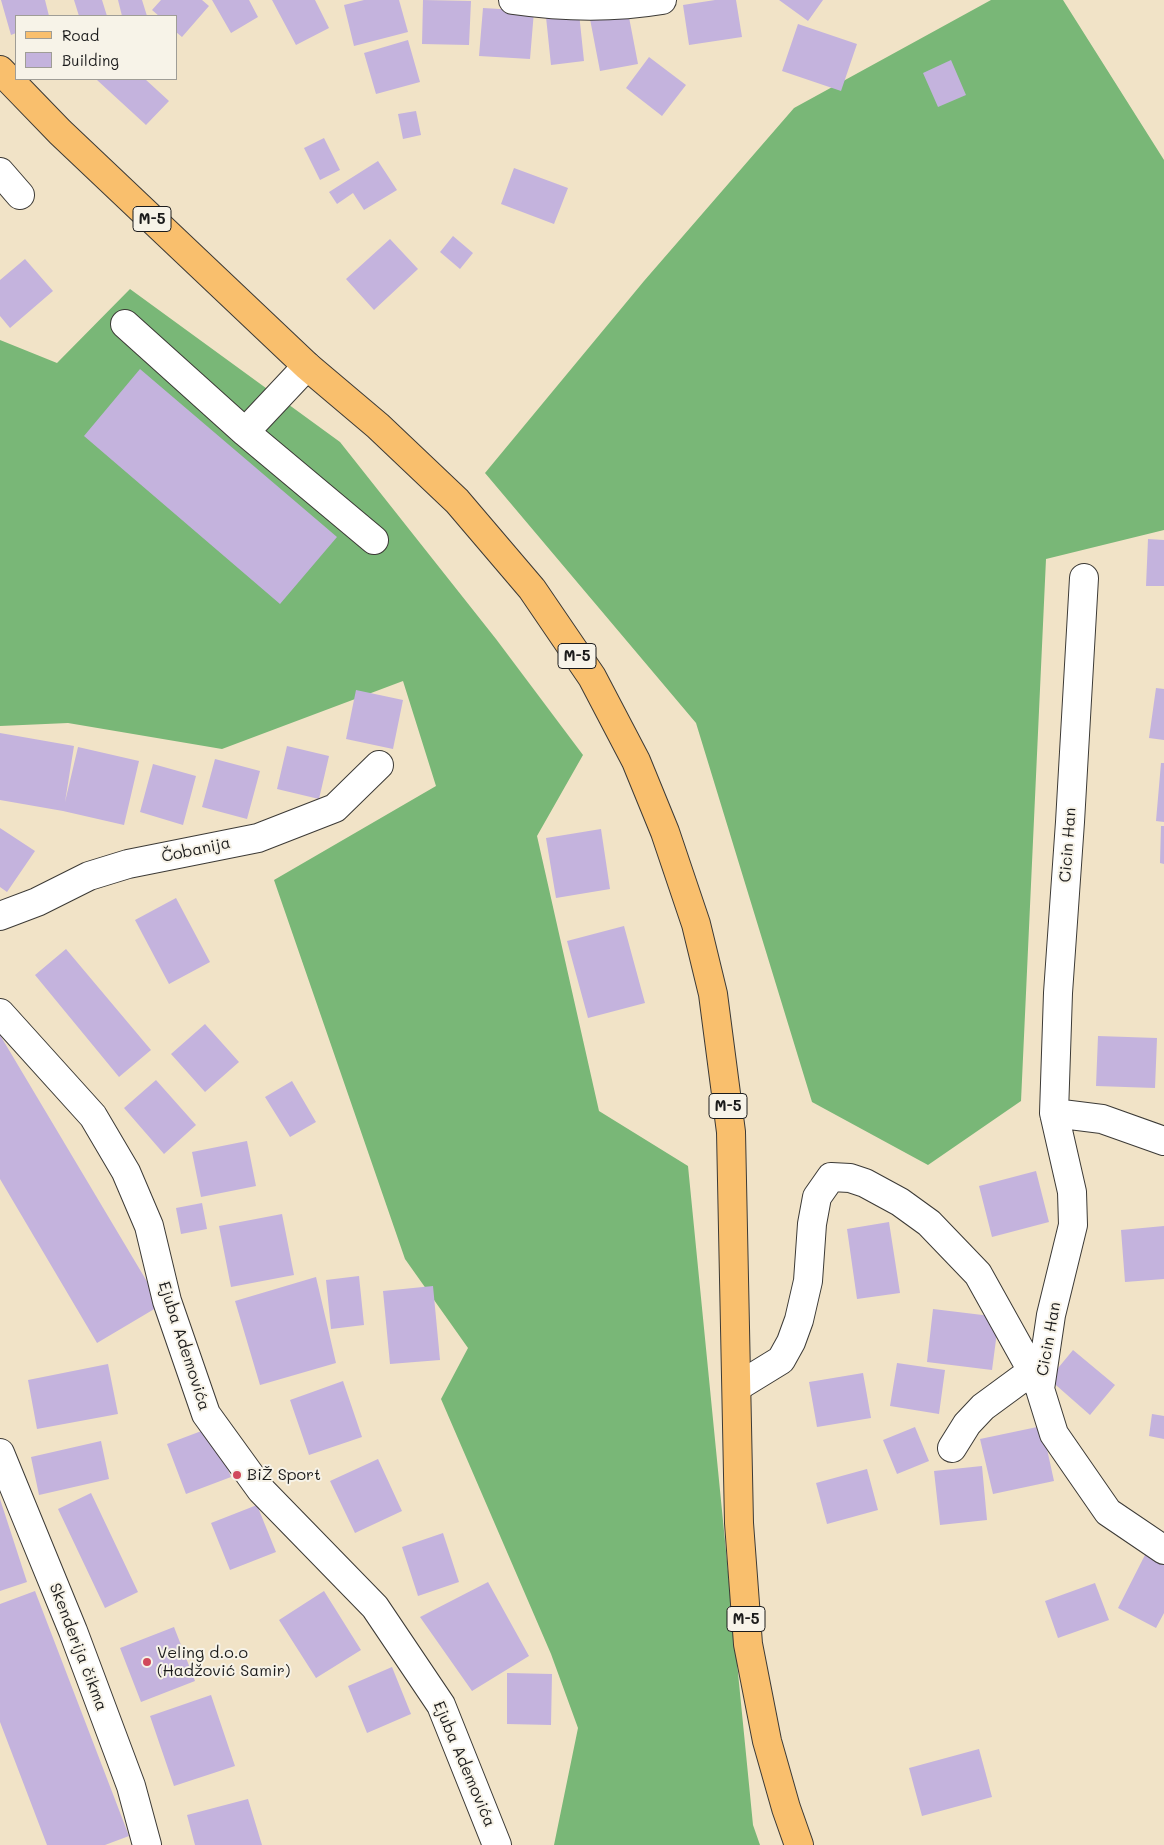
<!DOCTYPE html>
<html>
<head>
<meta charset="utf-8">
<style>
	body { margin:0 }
	#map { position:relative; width:1164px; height:1845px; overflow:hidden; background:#f1e3c7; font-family:Mali,sans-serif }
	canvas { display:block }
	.legend { position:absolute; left:15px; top:15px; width:162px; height:65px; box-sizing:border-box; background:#f7f3e8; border:1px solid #9f9d96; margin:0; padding:6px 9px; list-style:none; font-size:15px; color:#1c1c1c }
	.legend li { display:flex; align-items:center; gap:10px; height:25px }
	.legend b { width:25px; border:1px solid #9f9d96 }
</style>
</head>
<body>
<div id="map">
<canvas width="1164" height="1845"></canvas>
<ul class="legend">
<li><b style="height:6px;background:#f9bf6d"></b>Road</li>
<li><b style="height:14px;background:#c4b3dd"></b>Building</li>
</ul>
</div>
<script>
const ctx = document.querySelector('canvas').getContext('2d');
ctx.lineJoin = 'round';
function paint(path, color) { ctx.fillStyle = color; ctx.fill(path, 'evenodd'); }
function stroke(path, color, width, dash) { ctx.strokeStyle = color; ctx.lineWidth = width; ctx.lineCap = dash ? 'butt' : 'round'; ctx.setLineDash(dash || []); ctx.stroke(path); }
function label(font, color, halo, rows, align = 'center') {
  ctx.font = font + ' Mali,sans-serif'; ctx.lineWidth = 4; ctx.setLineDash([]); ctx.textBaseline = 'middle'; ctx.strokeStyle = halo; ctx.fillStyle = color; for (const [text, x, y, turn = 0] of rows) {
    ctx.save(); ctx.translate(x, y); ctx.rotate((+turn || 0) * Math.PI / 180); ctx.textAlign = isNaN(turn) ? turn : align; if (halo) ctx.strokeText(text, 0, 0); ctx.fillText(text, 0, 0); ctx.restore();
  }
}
const forest = new Path2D(`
	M 991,0 L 1063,0 L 1164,160 L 1164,530 L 1046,559 L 1021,1101 L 928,1165 L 812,1102 L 696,723 L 485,473 L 644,281 L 794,108 Z
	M 130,289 L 340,442 L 496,639 L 583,755 L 537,836 L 599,1111 L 688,1166 L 753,1825 L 760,1845 L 554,1845 L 578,1728 L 551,1654 L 441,1399 L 468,1348 L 405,1259 L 274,880 L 436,786 L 403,681 L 222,749 L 68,723 L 0,726 L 0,340 L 57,363 Z`);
const building = new Path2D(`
	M 1,0 L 45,0 L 49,16 L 16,16 L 16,33 L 11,35 Z
	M 74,0 L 102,0 L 107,16 L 79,16 Z
	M 118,0 L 142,0 L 147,16 L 122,16 Z
	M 161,0 L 202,0 L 209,6 L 182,37 L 176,32 L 176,16 L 159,16 L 152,10 Z
	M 212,0 L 249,0 L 258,17 L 231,33 Z
	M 272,0 L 315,0 L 329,28 L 296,45 Z
	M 364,0 L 399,0 L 408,32 L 354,46 L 344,5 Z
	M 423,0 L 471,1 L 469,45 L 422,44 Z
	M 715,0 L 736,0 L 742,37 L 689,45 L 683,5 Z
	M 779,0 L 823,0 L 808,21 Z
	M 483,8 L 534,11 L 530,59 L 479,56 Z
	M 628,12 L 638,64 L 600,71 L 590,19 Z
	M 579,13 L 584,61 L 551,65 L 546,17 Z
	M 798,24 L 857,44 L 841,91 L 782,71 Z
	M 408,40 L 420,82 L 376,94 L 364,53 Z
	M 649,57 L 686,85 L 662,116 L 626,88 Z
	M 951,60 L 966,95 L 938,107 L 923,73 Z
	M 98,79 L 145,79 L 169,101 L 146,125 L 97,80 Z
	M 416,111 L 421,135 L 403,139 L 398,114 Z
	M 324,138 L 340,170 L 320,180 L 304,148 Z
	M 378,161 L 397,190 L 364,210 L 353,193 L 337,204 L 329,192 Z
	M 514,168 L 568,188 L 554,224 L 501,204 Z
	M 453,236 L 473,253 L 460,269 L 440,252 Z
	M 390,239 L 418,269 L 374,310 L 346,279 Z
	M 25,259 L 53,291 L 10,328 L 0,316 L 0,280 Z
	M 140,369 L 337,537 L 280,604 L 84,436 Z
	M 1148,539 L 1164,540 L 1164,586 L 1146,586 Z
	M 1156,688 L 1164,689 L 1164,740 L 1149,738 Z
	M 356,690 L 403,700 L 393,749 L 346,739 Z
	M 0,733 L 74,746 L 65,802 L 78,747 L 139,761 L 124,825 L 63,811 L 0,800 Z
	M 287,746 L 329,756 L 319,799 L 277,789 Z
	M 215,759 L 260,771 L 247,819 L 202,807 Z
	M 1161,763 L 1164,763 L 1164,822 L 1156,821 Z
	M 153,764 L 196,776 L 183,825 L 140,812 Z
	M 1161,826 L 1164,826 L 1164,864 L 1160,863 Z
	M 0,828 L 35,851 L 7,892 L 0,887 Z
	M 601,829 L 610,889 L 556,898 L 546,838 Z
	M 176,898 L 210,962 L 169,984 L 135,920 Z
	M 624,926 L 645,1003 L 588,1018 L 567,941 Z
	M 66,949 L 151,1050 L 119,1077 L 35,975 Z
	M 205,1024 L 239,1062 L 205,1092 L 171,1054 Z
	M 0,1035 L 161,1305 L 97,1343 L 0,1179 Z
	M 1098,1036 L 1157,1038 L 1155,1088 L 1096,1086 Z
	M 156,1080 L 196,1125 L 164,1154 L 124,1108 Z
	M 292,1081 L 316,1122 L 290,1137 L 265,1097 Z
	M 247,1141 L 256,1186 L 201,1197 L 192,1152 Z
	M 1036,1171 L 1049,1222 L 992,1237 L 979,1186 Z
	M 202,1203 L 207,1229 L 181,1234 L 176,1208 Z
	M 282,1214 L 294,1275 L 231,1287 L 219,1226 Z
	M 889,1222 L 900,1293 L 857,1299 L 847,1229 Z
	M 1164,1226 L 1164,1279 L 1125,1282 L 1121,1230 Z
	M 359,1276 L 364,1325 L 331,1329 L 326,1280 Z
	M 316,1277 L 336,1363 L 260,1385 L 235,1301 Z
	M 433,1286 L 440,1360 L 390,1364 L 383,1291 Z
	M 933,1309 L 999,1317 L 992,1370 L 927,1362 Z
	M 1073,1350 L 1115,1385 L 1090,1415 L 1049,1379 Z
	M 897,1363 L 945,1370 L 939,1414 L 890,1406 Z
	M 108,1364 L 118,1414 L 37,1429 L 28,1380 Z
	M 863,1373 L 871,1418 L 817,1427 L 809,1382 Z
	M 343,1381 L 362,1437 L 309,1455 L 290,1400 Z
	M 1152,1414 L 1164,1416 L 1164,1439 L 1149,1436 Z
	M 1042,1426 L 1054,1481 L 993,1494 L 980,1439 Z
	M 212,1427 L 231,1477 L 186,1494 L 167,1444 Z
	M 915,1427 L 929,1461 L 897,1474 L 883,1440 Z
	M 101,1441 L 109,1479 L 39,1495 L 31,1457 Z
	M 378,1459 L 402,1511 L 355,1533 L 330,1481 Z
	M 982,1466 L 987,1520 L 940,1525 L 934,1471 Z
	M 867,1469 L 878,1510 L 827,1524 L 816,1483 Z
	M 91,1493 L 138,1592 L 105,1608 L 58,1509 Z
	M 0,1499 L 27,1582 L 0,1591 Z
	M 257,1505 L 276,1552 L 230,1570 L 211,1523 Z
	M 443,1533 L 459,1582 L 418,1596 L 402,1547 Z
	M 1146,1553 L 1164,1563 L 1164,1613 L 1156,1628 L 1118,1608 Z
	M 488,1582 L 529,1656 L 472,1691 L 420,1617 Z
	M 1095,1583 L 1109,1620 L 1058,1638 L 1045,1601 Z
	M 35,1591 L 129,1836 L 105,1845 L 47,1845 L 0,1722 L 0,1604 Z
	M 324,1591 L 361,1650 L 316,1678 L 279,1620 Z
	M 174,1627 L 195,1681 L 141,1702 L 120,1648 Z
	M 392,1667 L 411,1714 L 367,1733 L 348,1686 Z
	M 507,1673 L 552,1674 L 551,1725 L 507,1724 Z
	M 211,1695 L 235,1766 L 174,1786 L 150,1716 Z
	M 979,1749 L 992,1797 L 922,1816 L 909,1768 Z
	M 248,1799 L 262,1845 L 195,1845 L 187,1815 Z`);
const street = new Path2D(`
	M 513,0 C 562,7 614,8 662,0
	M 0,172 L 20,195
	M 125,324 L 245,432 L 307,366
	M 245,432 L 374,540
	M 1084,578 L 1070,822 L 1058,993 L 1054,1113 L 1072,1192 L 1073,1225 L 1051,1315 L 1040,1389 L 1054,1434 L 1108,1512 L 1164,1550
	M 0,916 L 37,902 L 89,876 L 128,864 L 258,838 L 335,808 L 379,765
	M 0,1013 L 93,1116 L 126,1172 L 149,1226 L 167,1301 L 206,1414 L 261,1490 L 375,1607 L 441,1705 L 497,1845
	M 1054,1113 L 1102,1119 L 1164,1141
	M 737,1387 L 781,1360 L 791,1342 L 799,1320 L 808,1281 L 812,1224 L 817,1197 L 831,1177 L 850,1178 L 865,1183 L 900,1202 L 929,1223 L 978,1274 L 1032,1371 L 1040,1389
	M 952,1448 L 967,1424 L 983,1407 L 1032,1371
	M 0,1453 L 73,1631 L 131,1786 L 147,1845`);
const primary = new Path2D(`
	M 0,70 L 60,132 L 307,366 L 378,426 L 457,501 L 532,589 L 592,677 L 636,761 L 665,832 L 696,924 L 713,994 L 731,1132 L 739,1523 L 748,1644 L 767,1741 L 786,1808 L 799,1845`);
const markers = [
	[237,1475,5,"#d1495b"],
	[147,1662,5,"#d1495b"]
];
const shields = [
	[152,219,38],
	[577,656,38],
	[728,1106,38],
	[746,1619,38]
];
const shieldNames = [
	["M-5",152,219],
	["M-5",577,656],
	["M-5",728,1106],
	["M-5",746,1619]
];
const streetNames = [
	["Cicin Han",1068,845,-86],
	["Čobanija",196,850,-12],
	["Cicin Han",1049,1339,-80],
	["Ejuba Ademovića",184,1346,72],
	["Skenderija čikma",78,1647,69],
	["Ejuba Ademovića",464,1764,67]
];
const poiNames = [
	["BiŽ Sport",247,1475],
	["Veling d.o.o",157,1653],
	["(Hadžović Samir)",157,1671]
];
paint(forest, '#79b777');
paint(building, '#c4b3dd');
stroke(street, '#3c3a36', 30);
stroke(primary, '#3c3a36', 30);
stroke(street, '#fff', 28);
stroke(primary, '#f9bf6d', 28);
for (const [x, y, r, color] of markers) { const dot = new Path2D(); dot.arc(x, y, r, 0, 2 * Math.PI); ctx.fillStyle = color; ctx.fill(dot); stroke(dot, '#f7f3e8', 2); }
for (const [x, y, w] of shields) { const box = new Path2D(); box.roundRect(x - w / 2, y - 12.5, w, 25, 4); ctx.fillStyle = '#f7f3e8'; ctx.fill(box); stroke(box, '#1c1c1c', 1); }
label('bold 15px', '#1c1c1c', null, shieldNames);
label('16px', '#1c1c1c', '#f7f3e8', streetNames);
label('16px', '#1c1c1c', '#f7f3e8', poiNames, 'left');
</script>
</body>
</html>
